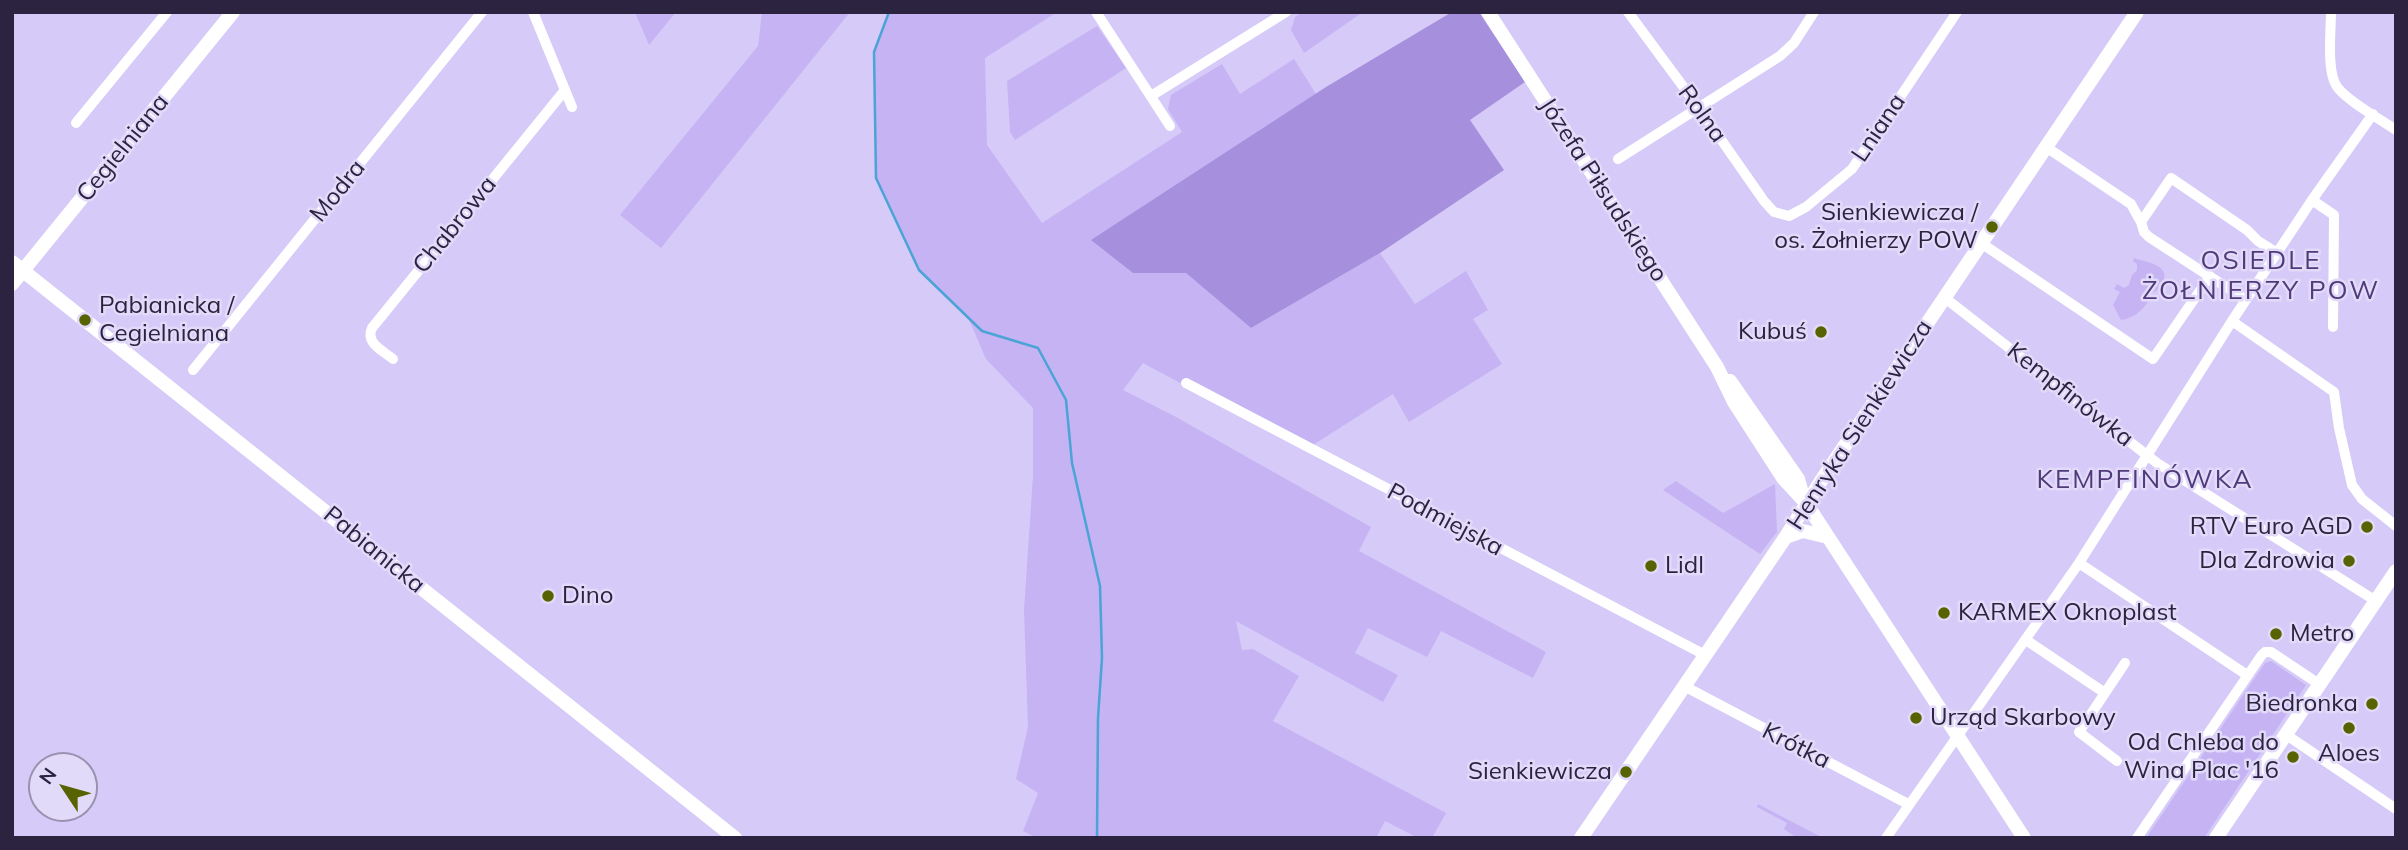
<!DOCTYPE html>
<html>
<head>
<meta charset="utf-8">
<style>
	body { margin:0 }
	#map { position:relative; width:2408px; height:850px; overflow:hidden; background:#d6caf8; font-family:Mulish,sans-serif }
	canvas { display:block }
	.frame { position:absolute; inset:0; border:14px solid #2c2340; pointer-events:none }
	.north { position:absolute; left:28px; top:752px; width:70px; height:70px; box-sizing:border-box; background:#e2daf9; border:2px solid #9991af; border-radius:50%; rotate:306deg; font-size:19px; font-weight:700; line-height:28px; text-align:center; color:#2c2340 }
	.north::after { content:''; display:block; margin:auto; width:24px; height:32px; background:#576200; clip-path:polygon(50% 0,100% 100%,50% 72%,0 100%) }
</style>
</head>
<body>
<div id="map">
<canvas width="2408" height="850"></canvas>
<div class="frame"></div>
<div class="north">N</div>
</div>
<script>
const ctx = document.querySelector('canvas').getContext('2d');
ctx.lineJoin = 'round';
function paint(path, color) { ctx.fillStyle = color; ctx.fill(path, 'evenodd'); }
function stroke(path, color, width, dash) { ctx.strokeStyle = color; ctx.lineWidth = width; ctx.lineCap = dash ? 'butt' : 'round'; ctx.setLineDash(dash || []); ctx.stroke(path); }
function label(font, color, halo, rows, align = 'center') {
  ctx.font = font + ' Mulish,sans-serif'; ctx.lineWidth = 5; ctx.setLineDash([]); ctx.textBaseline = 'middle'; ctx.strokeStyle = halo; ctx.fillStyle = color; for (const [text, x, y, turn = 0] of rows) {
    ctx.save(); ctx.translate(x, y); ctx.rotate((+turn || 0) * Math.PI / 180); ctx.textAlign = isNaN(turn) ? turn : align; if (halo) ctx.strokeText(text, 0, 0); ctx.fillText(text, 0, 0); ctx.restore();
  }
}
const green = new Path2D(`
	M 635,12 L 676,12 L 649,45 Z
	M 762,12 L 850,12 L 661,248 L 620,215 L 758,46 Z
	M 889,12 L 1057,12 L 985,58 L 987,145 L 1042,223 L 1182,132 L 1168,109 L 1171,95 L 1222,64 L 1240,94 L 1294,59 L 1316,94 L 1092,240 L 1133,273 L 1186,273 L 1251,328 L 1380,253 L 1415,304 L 1466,271 L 1488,310 L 1473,319 L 1502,364 L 1409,422 L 1393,394 L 1305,450 L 1143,363 L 1123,390 L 1176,417 L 1371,527 L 1359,551 L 1546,652 L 1533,678 L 1441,631 L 1427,657 L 1368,628 L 1355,653 L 1398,675 L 1383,702 L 1236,621 L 1242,650 L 1253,649 L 1299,676 L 1273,721 L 1446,813 L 1432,838 L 1418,838 L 1385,821 L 1376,838 L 1037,838 L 1023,831 L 1038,793 L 1016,779 L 1028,727 L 1024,610 L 1033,476 L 1033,408 L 986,359 L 968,317 L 919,270 L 876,178 L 874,52 Z
	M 1303,12 L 1363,12 L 1304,53 L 1291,30 L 1295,17 Z
	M 1097,26 L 1126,68 L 1015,140 L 1010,132 L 1007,81 Z
	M 2134,258 C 2144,262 2173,264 2162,284 C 2159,290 2155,292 2149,293 L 2149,300 C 2143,310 2133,319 2121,320 L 2113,305 L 2120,292 L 2114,289 L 2117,284 L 2124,288 L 2129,285 L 2132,275 L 2137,270 L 2137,264 L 2133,261 Z
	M 1676,481 L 1723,513 L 1775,484 L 1777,532 L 1760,554 L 1663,490 Z
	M 2271,661 L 2306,685 L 2204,838 L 2146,838 L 2265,663 Z
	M 1758,804 L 1823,838 L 1797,838 L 1784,829 L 1787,823 L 1757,807 Z`);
const forest = new Path2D(`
	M 1452,12 L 1479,12 L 1525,82 L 1470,120 L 1504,170 L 1380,253 L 1251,328 L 1186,273 L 1133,273 L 1091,240 L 1326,87 Z`);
const stream = new Path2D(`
	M 889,12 L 874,52 L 876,178 L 919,270 L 982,331 L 1038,348 L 1066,400 L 1072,463 L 1100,586 L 1102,658 L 1098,718 L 1097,838`);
const street = new Path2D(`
	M 533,12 L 572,107
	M 1096,12 L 1170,126
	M 1628,12 L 1699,108 L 1764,201 L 1774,212 L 1789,216 L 1806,207 L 1852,169 L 1957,12
	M 2331,12 C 2331,31 2326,74 2338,88 C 2349,102 2380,119 2396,130
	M 1151,96 L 1286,12
	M 76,123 L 167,12
	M 2046,147 L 2131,204 L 2141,222
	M 1618,159 L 1780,56 L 1794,43 L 1814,12
	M 2312,200 L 2334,215 L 2333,327
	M 1981,243 L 2153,359 L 2210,276
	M 1945,298 L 2157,463 L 2376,601
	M 2246,300 L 2149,237 L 2144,232 L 2141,222 L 2171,178 L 2247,230 L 2258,241 L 2277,253
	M 2232,321 L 2334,392 L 2339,428 L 2352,485 L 2362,499 L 2396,526
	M 393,359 C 382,350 365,343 372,328 L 565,90
	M 193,370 L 482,12
	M 1186,383 L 1705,655
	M 2079,563 L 2247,675
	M 2026,640 L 2105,693
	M 1684,686 L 1908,804
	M 2285,734 L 2396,809
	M 2117,761 L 2079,732 L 2125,663
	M 1886,838 L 2079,563 L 2232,321 L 2312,200 L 2373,114
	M 2137,838 L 2261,656 L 2265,652 L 2271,652 L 2319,684`);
const secondary = new Path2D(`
	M 1488,12 L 1717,367 L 1734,402 L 1783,478 L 1806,503 L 2024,838
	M 12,262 L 735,838
	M 12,284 L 233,12
	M 1730,381 L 1798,479 L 1802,493
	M 1786,537 L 1803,531 L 1828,537
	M 1581,838 L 1785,538 L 1821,481 L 2137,12
	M 2216,838 L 2396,571`);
const markers = [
	[1992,227,7,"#576200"],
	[85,320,7,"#576200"],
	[1821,332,7,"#576200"],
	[2367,527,7,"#576200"],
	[2349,561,7,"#576200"],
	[1651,566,7,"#576200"],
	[548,596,7,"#576200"],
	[1944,613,7,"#576200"],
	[2276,634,7,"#576200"],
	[2372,704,7,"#576200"],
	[1916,718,7,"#576200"],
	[2349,728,7,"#576200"],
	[2293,757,7,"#576200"],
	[1626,772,7,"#576200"]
];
const streetNames = [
	["Rolna",1702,114,54],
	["Lniana",1879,128,-56],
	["Cegielniana",123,148,-51],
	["Józefa Piłsudskiego",1603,190,57],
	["Modra",338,191,-51],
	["Chabrowa",455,225,-51],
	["Kempfinówka",2070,395,38],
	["Henryka Sienkiewicza",1860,425,-57],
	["Podmiejska",1445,520,28],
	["Pabianicka",374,550,39],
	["Krótka",1796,746,27]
];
const poiNames = [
	["Sienkiewicza /",1978,213],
	["os. Żołnierzy POW",1978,241],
	["Pabianicka /",99,306,"left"],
	["Cegielniana",99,334,"left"],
	["Kubuś",1807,332],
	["RTV Euro AGD",2353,527],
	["Dla Zdrowia",2335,561],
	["Lidl",1665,566,"left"],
	["Dino",562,596,"left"],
	["KARMEX Oknoplast",1958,613,"left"],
	["Metro",2290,634,"left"],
	["Biedronka",2358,704],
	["Urząd Skarbowy",1930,718,"left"],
	["Od Chleba do",2279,743],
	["Wina Plac '16",2279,771],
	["Aloes",2349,754,"center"],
	["Sienkiewicza",1612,772]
];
const neighbourhoodNames = [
	["OSIEDLE",2261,261],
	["ŻOŁNIERZY POW",2261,291],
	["KEMPFINÓWKA",2145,480]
];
paint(green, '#c5b3f3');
paint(forest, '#a68fdc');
stroke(stream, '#4ba3d6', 2.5);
stroke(street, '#fff', 10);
stroke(secondary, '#fff', 14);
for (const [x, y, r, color] of markers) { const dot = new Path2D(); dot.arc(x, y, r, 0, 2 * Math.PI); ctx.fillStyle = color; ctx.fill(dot); stroke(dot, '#e2daf9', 2.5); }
label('24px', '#2c2340', '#e2daf9', streetNames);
label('24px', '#2c2340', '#e2daf9', poiNames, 'right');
ctx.letterSpacing = '2px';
label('26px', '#503a7a', '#e2daf9', neighbourhoodNames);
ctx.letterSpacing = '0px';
</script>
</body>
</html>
